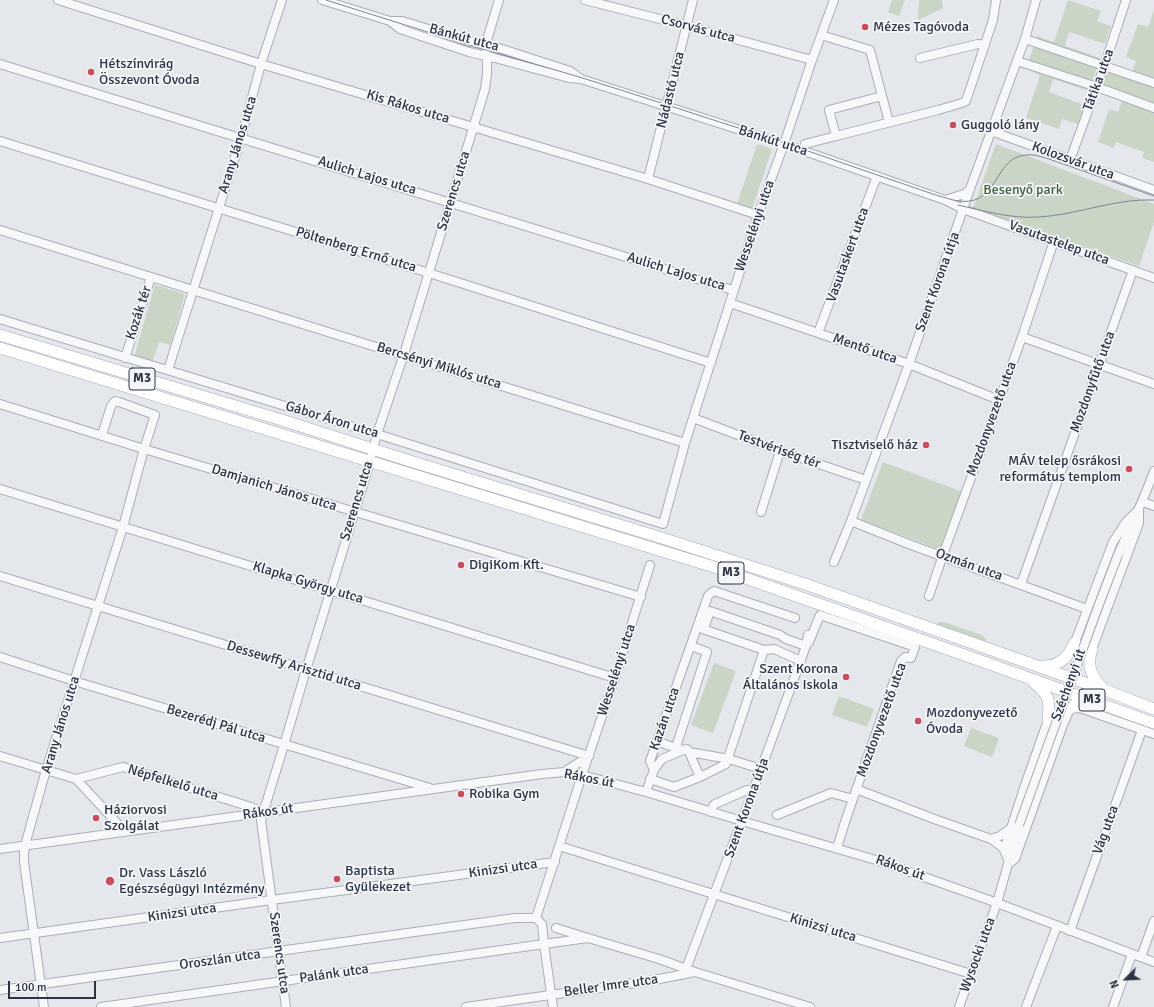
<!DOCTYPE html>
<html>
<head>
<meta charset="utf-8">
<style>
	body { margin:0 }
	#map { position:relative; width:1154px; height:1007px; overflow:hidden; background:#e4e7ec; font-family:Signika,sans-serif }
	canvas { display:block }
	.north { position:absolute; left:1106px; top:959px; width:40px; height:40px; -webkit-text-stroke:3px #f4f6f9; paint-order:stroke; rotate:246deg; font-size:11px; font-weight:700; line-height:16px; text-align:center; color:#2b3445 }
	.north::after { content:''; display:block; margin:auto; width:14px; height:18px; background:#2b3445; clip-path:polygon(50% 0,100% 100%,50% 72%,0 100%) }
	.scale { position:absolute; left:8px; top:981px; width:88px; height:18px; box-sizing:border-box; border:2px solid #2b3445; border-top:0; padding-left:5px; font-size:12px; line-height:14px; white-space:nowrap; color:#2b3445; -webkit-text-stroke:3px #f4f6f9; paint-order:stroke }
</style>
</head>
<body>
<div id="map">
<canvas width="1154" height="1007"></canvas>
<div class="north">N</div>
<div class="scale">100 m</div>
</div>
<script>
const ctx = document.querySelector('canvas').getContext('2d');
ctx.lineJoin = 'round';
function paint(path, color) { ctx.fillStyle = color; ctx.fill(path, 'evenodd'); }
function stroke(path, color, width, dash) { ctx.strokeStyle = color; ctx.lineWidth = width; ctx.lineCap = dash ? 'butt' : 'round'; ctx.setLineDash(dash || []); ctx.stroke(path); }
function label(font, color, halo, rows, align = 'center') {
  ctx.font = font + ' Signika,sans-serif'; ctx.lineWidth = 3.5; ctx.setLineDash([]); ctx.textBaseline = 'middle'; ctx.strokeStyle = halo; ctx.fillStyle = color; for (const [text, x, y, turn = 0] of rows) {
    ctx.save(); ctx.translate(x, y); ctx.rotate((+turn || 0) * Math.PI / 180); ctx.textAlign = isNaN(turn) ? turn : align; if (halo) ctx.strokeText(text, 0, 0); ctx.fillText(text, 0, 0); ctx.restore();
  }
}
const green = new Path2D(`
	M 892,0 L 905,0 L 899,16 L 888,12 Z
	M 919,0 L 942,0 L 943,8 L 918,20 Z
	M 1068,0 L 1101,11 L 1097,21 L 1111,26 L 1105,44 L 1069,32 L 1065,46 L 1100,58 L 1089,91 L 1053,79 L 1049,92 L 1084,105 L 1078,124 L 1062,119 L 1059,129 L 1026,118 L 1040,75 L 1026,69 L 1037,36 L 1054,42 Z
	M 1154,10 L 1154,162 L 1142,158 L 1144,152 L 1116,142 L 1114,148 L 1098,142 L 1109,109 L 1118,112 L 1122,101 L 1100,93 L 1110,65 L 1132,72 L 1136,61 L 1126,57 L 1138,24 L 1148,27 Z
	M 757,144 L 772,149 L 752,209 L 737,204 Z
	M 996,144 L 1154,204 L 1154,222 L 1139,266 L 973,208 Z
	M 155,285 L 185,294 L 170,345 L 159,342 L 152,363 L 134,357 Z
	M 883,462 L 963,492 L 941,550 L 861,520 Z
	M 940,622 L 944,622 L 982,635 L 987,640 L 984,641 L 936,625 L 937,623 Z
	M 714,663 L 736,671 L 713,733 L 691,725 Z
	M 839,696 L 874,709 L 867,727 L 832,715 Z
	M 971,728 L 999,738 L 992,757 L 964,746 Z`);
const minor = new Path2D(`
	M 58,0 L 261,64 L 648,179 L 758,215
	M 322,0 L 390,21 L 400,29 L 469,52 L 495,58 L 569,78 L 581,79 L 784,144 L 945,200 L 963,209 L 1154,278
	M 585,0 L 687,26 L 812,60
	M 390,21 L 402,21 L 471,42 L 499,48 L 570,71 L 581,79
	M 821,35 L 870,50 L 882,96
	M 1025,39 L 1154,83
	M 920,58 L 978,44 L 985,45
	M 1017,61 L 1097,87 L 1154,108
	M 0,64 L 733,290
	M 889,122 L 882,96 L 829,110 L 836,136 L 938,110 L 962,103 L 966,101 L 993,20 L 996,0
	M 991,131 L 1154,190
	M 0,141 L 429,273 L 711,363
	M 805,144 L 836,136
	M 1070,160 L 1104,67 L 1126,0
	M 648,179 L 693,0
	M 945,200 L 964,194 L 970,189
	M 0,230 L 685,443
	M 730,303 L 909,364 L 999,400
	M 0,319 L 377,434 L 663,524 L 685,443 L 758,215 L 784,144 L 812,60 L 834,0
	M 818,333 L 877,176
	M 1022,337 L 1154,384
	M 125,358 L 151,277
	M 168,370 L 241,138 L 261,64 L 282,0
	M 0,404 L 144,449 L 641,597
	M 693,418 L 780,451 L 866,480
	M 0,489 L 615,678
	M 1143,502 L 1154,506
	M 1139,509 L 1139,523 L 1092,649 L 1086,653 L 1080,652 L 1077,649 L 1075,642 L 1113,542 L 1126,522 Z
	M 761,512 L 780,451
	M 851,521 L 911,545 L 1087,609
	M 1118,555 C 1130,527 1144,500 1154,471
	M 834,562 L 851,521 L 909,364 L 970,189 L 1025,39 L 1036,0
	M 0,576 L 589,756
	M 1021,584 L 1133,270
	M 929,596 L 943,555 L 1022,337 L 1054,241
	M 700,628 L 764,650 L 774,649 L 801,661
	M 704,629 L 710,611 L 780,635 L 786,639 L 806,646
	M 809,642 L 820,615 L 915,647 L 911,658 L 905,657 L 901,661 L 845,822 L 837,848
	M 0,657 L 74,681 L 430,788
	M 658,742 L 683,750 L 687,749 L 689,752 L 729,759 L 761,769
	M 676,747 L 707,652 L 691,646
	M 689,752 L 700,777
	M 0,756 L 76,779 L 123,767 L 251,807 L 263,812
	M 654,770 L 662,759 L 683,750
	M 564,772 L 589,756
	M 76,779 L 117,823 L 120,832
	M 650,779 L 674,787 L 700,777 L 726,764 L 764,650
	M 856,789 L 937,820 L 991,839 L 1002,847 L 1004,850
	M 646,792 L 654,770 L 650,761 L 708,596 L 711,593 L 714,591 L 795,618
	M 711,812 L 713,806 L 715,804 L 747,790 L 753,791
	M 777,815 L 831,793 L 853,799
	M 991,839 L 1000,836 L 1011,828
	M 559,846 L 971,974
	M 0,849 L 542,774 L 564,772 L 582,775 L 646,792 L 752,824 L 876,860 L 989,900 L 1154,962
	M 1009,861 L 1004,850 L 1025,785 L 1048,720 L 1052,722
	M 1008,864 L 1015,859 L 1063,725 L 1070,709 L 1080,708 L 1154,734
	M 536,918 L 582,775 L 615,678 L 650,565
	M 536,918 L 542,924 L 544,944 L 588,938 L 556,928
	M 1070,931 L 1142,730
	M 0,938 L 264,901 L 555,862
	M 1141,957 L 1154,921
	M 686,969 L 753,791 L 806,646 L 808,635
	M 695,972 L 810,1007
	M 0,990 L 515,918 L 536,918
	M 44,1007 L 24,862 L 24,853 L 27,838 L 46,770 L 123,527 L 144,449 L 155,415 L 119,402 L 115,401 L 111,406 L 102,435
	M 101,1007 L 544,944 L 553,1007
	M 286,1007 L 261,820 L 284,745 L 306,670 L 367,472 L 377,434 L 404,354 L 485,89 L 487,74 L 487,40 L 499,0
	M 466,1007 L 649,981 L 695,972 L 659,959 L 588,938
	M 959,1007 L 997,903 L 1019,825
	M 1026,1007 L 1057,926
	M 1113,1007 L 1132,954`);
const major = new Path2D(`
	M 0,335 L 285,421 L 413,462 L 662,538 L 805,584 L 913,622 L 1105,690 L 1154,709
	M 0,348 L 711,566 L 984,662 L 1154,723
	M 1092,649 C 1086,667 1092,677 1104,690
	M 1042,666 C 1060,666 1068,658 1075,642
	M 1032,681 C 1048,694 1051,699 1048,720
	M 1070,709 C 1076,702 1083,701 1092,700`);
const tram = new Path2D(`
	M 326,0 C 380,17 433,34 486,50 C 516,59 546,67 576,76 C 635,94 694,114 754,133 C 798,147 842,163 886,178 C 908,185 930,194 953,200 C 1000,211 992,157 1026,155 C 1034,154 1042,157 1049,159 L 1154,196
	M 958,205 C 984,211 1012,219 1039,217 C 1077,215 1116,198 1154,200`);
const minorBridge = new Path2D(`
	M 1019,825 L 1098,607 L 1118,555`);
const markers = [
	[865,27,4,"#d1495b"],
	[91,72,4,"#d1495b"],
	[953,125,4,"#d1495b"],
	[926,445,4,"#d1495b"],
	[1129,469,4,"#d1495b"],
	[461,565,4,"#d1495b"],
	[846,677,4,"#d1495b"],
	[918,721,4,"#d1495b"],
	[461,794,4,"#d1495b"],
	[96,818,4,"#d1495b"],
	[337,879,4,"#d1495b"],
	[110,881,5,"#d1495b"]
];
const shields = [
	[142,379,26],
	[731,573,26],
	[1092,700,26]
];
const shieldNames = [
	["M3",142,379],
	["M3",731,573],
	["M3",1092,700]
];
const poiNames = [
	["Mézes Tagóvoda",873,27],
	["Hétszínvirág",99,64],
	["Összevont Óvoda",99,80],
	["Guggoló lány",961,125],
	["Tisztviselő ház",918,445,"right"],
	["MÁV telep ősrákosi",1121,461,"right"],
	["református templom",1121,477,"right"],
	["DigiKom Kft.",469,565],
	["Szent Korona",838,669,"right"],
	["Általános Iskola",838,685,"right"],
	["Mozdonyvezető",926,713],
	["Óvoda",926,729],
	["Robika Gym",469,794],
	["Háziorvosi",104,810],
	["Szolgálat",104,826],
	["Baptista",345,871],
	["Gyülekezet",345,887],
	["Dr. Vass László",119,873],
	["Egészségügyi Intézmény",119,889]
];
const streetNames = [
	["Csorvás utca",698,29,15],
	["Bánkút utca",464,38,15],
	["Tátika utca",1099,80,-70],
	["Nádastó utca",671,90,-76],
	["Kis Rákos utca",408,107,17],
	["Bánkút utca",773,141,18],
	["Arany János utca",238,145,-73],
	["Kolozsvár utca",1073,161,20],
	["Aulich Lajos utca",367,176,17],
	["Szerencs utca",454,191,-73],
	["Wesselényi utca",755,226,-71],
	["Vasutastelep utca",1059,243,20],
	["Pöltenberg Ernő utca",356,250,17],
	["Vasutaskert utca",848,255,-70],
	["Aulich Lajos utca",676,272,17],
	["Szent Korona útja",938,282,-70],
	["Kozák tér",139,313,-72],
	["Mentő utca",865,349,19],
	["Bercsényi Miklós utca",439,366,17],
	["Mozdonyfűtő utca",1093,382,-70],
	["Mozdonyvezető utca",992,419,-70],
	["Gábor Áron utca",332,420,17],
	["Testvériség tér",779,450,20],
	["Damjanich János utca",274,488,17],
	["Szerencs utca",357,501,-73],
	["Ozmán utca",969,565,20],
	["Klapka György utca",308,583,17],
	["Dessewffy Arisztid utca",294,666,17],
	["Wesselényi utca",617,670,-72],
	["Széchenyi út",1069,685,-70],
	["Kazán utca",665,719,-71],
	["Mozdonyvezető utca",882,720,-70],
	["Bezerédj Pál utca",216,724,17],
	["Arany János utca",61,725,-73],
	["Rákos út",589,779,11],
	["Népfelkelő utca",173,783,17],
	["Szent Korona útja",747,808,-70],
	["Rákos út",268,812,-8],
	["Vág utca",1106,830,-70],
	["Rákos út",900,868,20],
	["Kinizsi utca",503,869,-8],
	["Kinizsi utca",182,913,-8],
	["Kinizsi utca",823,928,17],
	["Szerencs utca",279,953,82],
	["Wysocki utca",978,955,-70],
	["Oroszlán utca",220,960,-8],
	["Palánk utca",334,974,-8],
	["Beller Imre utca",611,986,-8]
];
const parkNames = [
	["Besenyő park",1023,190]
];
paint(green, '#c9d6c5');
stroke(minor, '#a9aeb7', 10);
stroke(major, '#a3abb8', 12);
stroke(minor, '#f7f8fa', 8);
stroke(major, '#fff', 11);
stroke(tram, '#7d8696', 1);
stroke(minorBridge, '#a9aeb7', 10, []);
stroke(minorBridge, '#f7f8fa', 8);
for (const [x, y, r, color] of markers) { const dot = new Path2D(); dot.arc(x, y, r, 0, 2 * Math.PI); ctx.fillStyle = color; ctx.fill(dot); stroke(dot, '#f4f6f9', 1.5); }
for (const [x, y, w] of shields) { const box = new Path2D(); box.roundRect(x - w / 2, y - 11, w, 22, 3); ctx.fillStyle = '#f4f6f9'; ctx.fill(box); stroke(box, '#2b3445', 1); }
label('bold 13px', '#2b3445', null, shieldNames);
label('14px', '#2b3445', '#f4f6f9', poiNames, 'left');
label('14px', '#2b3445', '#f4f6f9', streetNames);
label('14px', '#3f6138', '#f4f6f9', parkNames);
</script>
</body>
</html>
